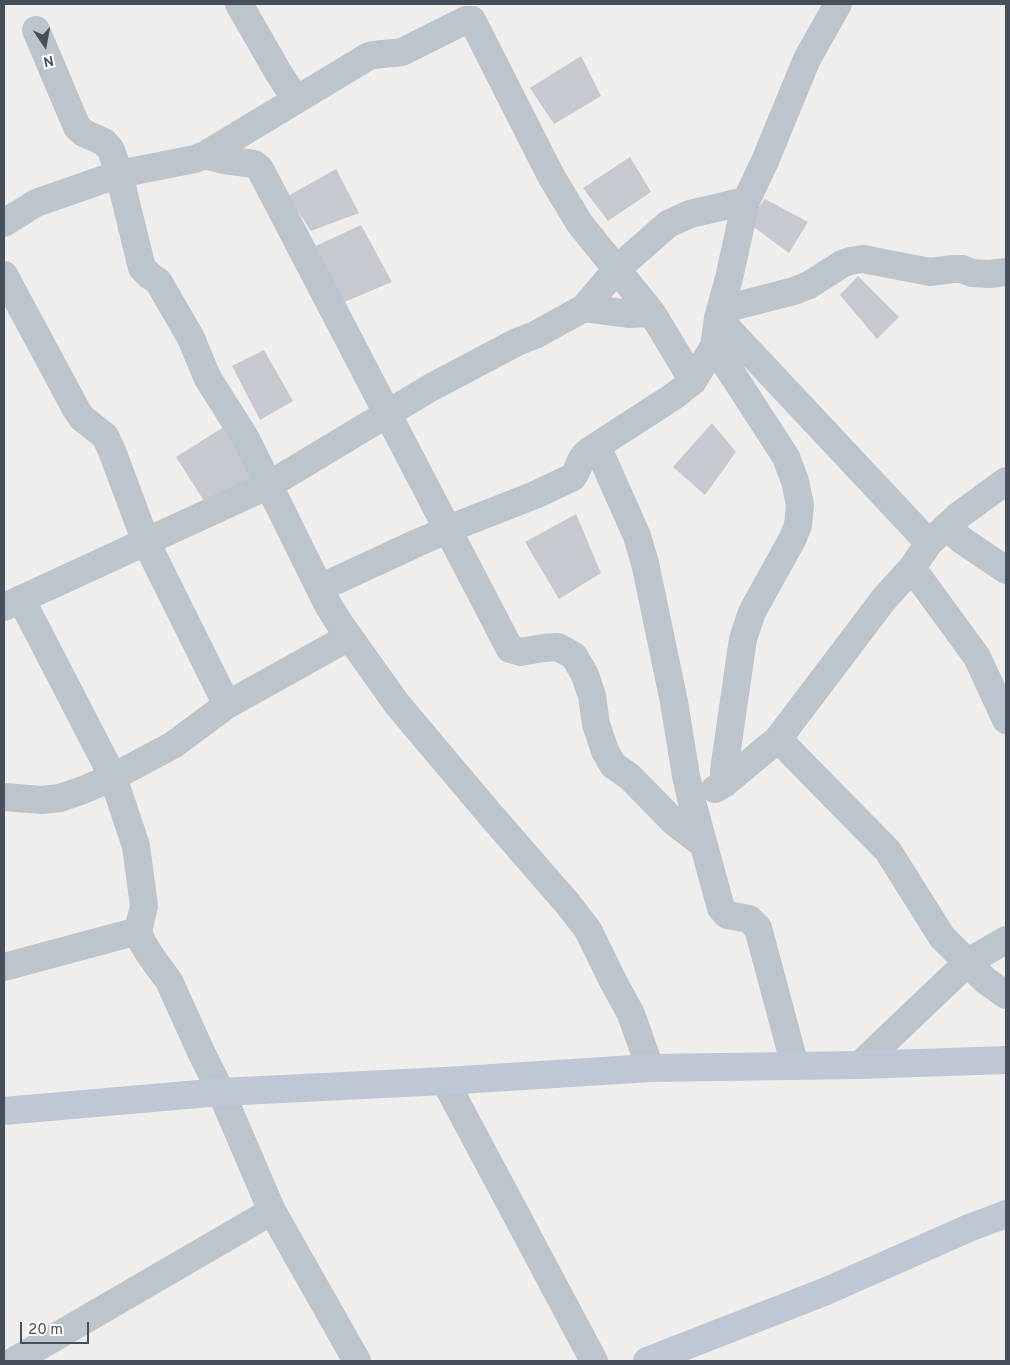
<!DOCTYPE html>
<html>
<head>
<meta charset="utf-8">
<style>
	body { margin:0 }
	#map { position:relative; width:1010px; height:1365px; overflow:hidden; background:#f0eded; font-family:Overpass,sans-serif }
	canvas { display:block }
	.frame { position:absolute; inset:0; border:5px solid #46505a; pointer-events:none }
	.north { position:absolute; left:20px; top:20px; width:50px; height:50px; -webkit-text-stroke:4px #fff; paint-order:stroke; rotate:168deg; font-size:14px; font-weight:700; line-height:20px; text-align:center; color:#46505a }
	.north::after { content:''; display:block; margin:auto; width:18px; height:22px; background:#46505a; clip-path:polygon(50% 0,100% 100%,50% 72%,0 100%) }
	.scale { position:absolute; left:20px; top:1322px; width:69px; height:22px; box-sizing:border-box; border:2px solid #46505a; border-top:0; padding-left:6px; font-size:15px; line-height:18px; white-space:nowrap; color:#46505a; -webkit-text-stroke:4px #fff; paint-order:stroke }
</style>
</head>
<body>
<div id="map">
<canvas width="1010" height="1365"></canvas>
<div class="frame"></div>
<div class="north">N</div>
<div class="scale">20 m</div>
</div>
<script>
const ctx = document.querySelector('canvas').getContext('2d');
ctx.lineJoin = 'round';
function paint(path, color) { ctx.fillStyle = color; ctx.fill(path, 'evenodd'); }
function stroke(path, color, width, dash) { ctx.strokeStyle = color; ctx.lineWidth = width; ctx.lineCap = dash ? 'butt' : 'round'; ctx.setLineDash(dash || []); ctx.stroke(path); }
const building = new Path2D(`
	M 581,56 L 601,96 L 554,124 L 530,88 Z
	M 630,157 L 651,192 L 608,221 L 583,188 Z
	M 336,169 L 359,213 L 311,231 L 288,196 Z
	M 765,199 L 808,222 L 789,253 L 747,222 Z
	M 361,225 L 392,282 L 342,303 L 316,246 Z
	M 858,276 L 899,317 L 877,339 L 840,295 Z
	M 264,350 L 293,401 L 260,420 L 232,366 Z
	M 712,423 L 736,452 L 705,495 L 673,467 Z
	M 227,425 L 256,484 L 206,504 L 176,457 Z
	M 576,514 L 601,573 L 559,599 L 525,542 Z`);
const street = new Path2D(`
	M 239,4 L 278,72 L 296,100
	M 36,30 L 77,127 L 84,133 L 104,142 L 111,150 L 119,174 L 142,268 L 150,276 L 158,281 L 191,338 L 207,377 L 246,439 L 328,605 L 338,621 L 397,704 L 488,812 L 568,904 L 588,930 L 614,983 L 631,1014 L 650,1068
	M 205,155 L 224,160 L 254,164 L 260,169 L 510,649 L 521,652 L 543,648 L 558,647 L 574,656 L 585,675 L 592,696 L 596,724 L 605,751 L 613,765 L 630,777 L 674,822 L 703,844
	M 4,223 L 36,203 L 119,174 L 195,159 L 205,155 L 369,56 C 380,53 391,54 402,52 L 466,20 L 472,20 L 551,176 L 580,224 L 652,313 L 693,381
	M 4,275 L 76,409 L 82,418 L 105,436 L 112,451 L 146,542 L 227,705
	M 584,308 L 630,314 L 652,313
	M 720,310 L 794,291 L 809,285 L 842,264 L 850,261 L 863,259 L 930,272 L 953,269 L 962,269 L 972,273 L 989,274 L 1006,272
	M 718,318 L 929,543
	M 714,346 L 786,457 L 795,481 L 800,505 L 798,525 L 793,538 L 752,612 L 743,639 L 725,763 L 724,773 L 725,783
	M 597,446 L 637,536 L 645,563 L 674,702 L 686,776 L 692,802 L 721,908 L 727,915 L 749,919 L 758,928 L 795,1066
	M 946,527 L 963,541 L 1006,570
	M 912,568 L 977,657 L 1006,720
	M 320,588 L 417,543 L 461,524 L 535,495 L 573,477 C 581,466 577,461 589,451 L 674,396 L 693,381 L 714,346 L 718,318 L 729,278 L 746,201 L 765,161 L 807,59 L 838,4
	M 21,599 L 113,777 L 136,846 L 144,906 L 138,931 L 142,942 L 152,958 L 169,981 L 202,1054 L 221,1092 L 272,1211 L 357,1361
	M 4,607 L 269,485 L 430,388 L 517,342 L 535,335 L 584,308 L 617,269 L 668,224 L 690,214 L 746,201
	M 778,739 L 888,851 L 942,937 L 985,980 L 1006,995
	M 715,789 L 725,783 L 778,739 L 884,599 L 912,568 L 929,543 L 958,516 L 1006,481
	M 4,797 L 42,800 L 60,798 L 83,790 L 113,777 L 173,745 L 227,705 L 349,637
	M 4,967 L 138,931
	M 860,1065 L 968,962 L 1006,940
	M 445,1081 L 594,1361
	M 14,1361 L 272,1211`);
const secondary = new Path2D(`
	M 4,1111 L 221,1092 L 445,1081 L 650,1068 L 860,1065 L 1006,1060
	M 647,1361 L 824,1292 L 969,1228 L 1006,1214`);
paint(building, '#c7c9d0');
stroke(street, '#bcc5cc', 28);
stroke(secondary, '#bec8d4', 28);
</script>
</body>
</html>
